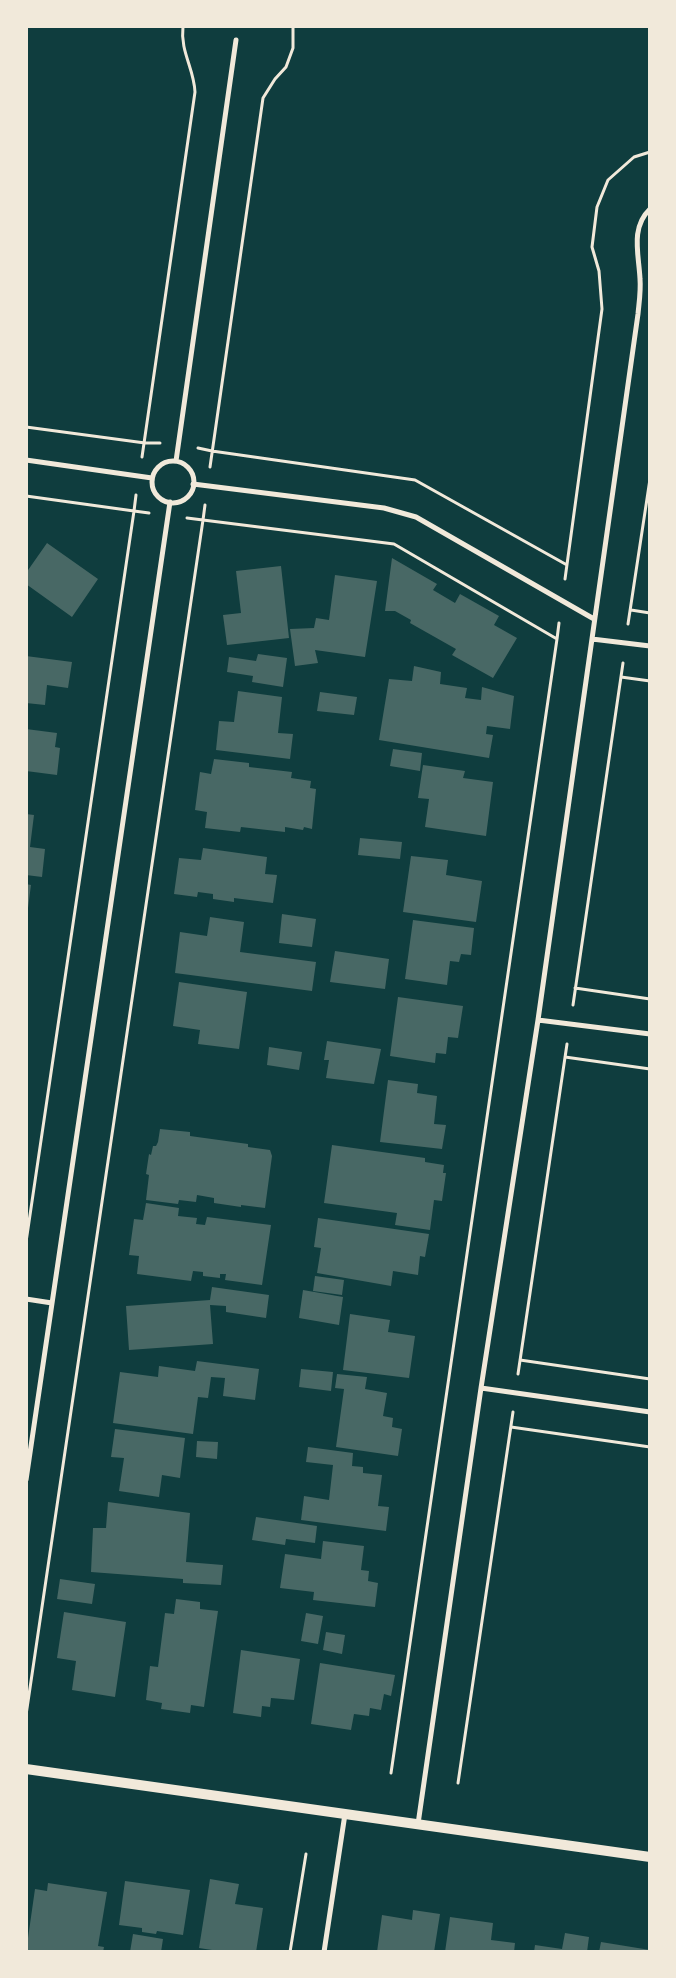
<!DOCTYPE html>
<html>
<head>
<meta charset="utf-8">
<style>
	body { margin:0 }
	#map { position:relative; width:676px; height:1978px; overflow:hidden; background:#0f3d3e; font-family:Lato,sans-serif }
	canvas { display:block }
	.frame { position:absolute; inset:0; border:28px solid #f1e9da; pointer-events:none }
</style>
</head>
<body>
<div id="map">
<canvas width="676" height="1978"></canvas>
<div class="frame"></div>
</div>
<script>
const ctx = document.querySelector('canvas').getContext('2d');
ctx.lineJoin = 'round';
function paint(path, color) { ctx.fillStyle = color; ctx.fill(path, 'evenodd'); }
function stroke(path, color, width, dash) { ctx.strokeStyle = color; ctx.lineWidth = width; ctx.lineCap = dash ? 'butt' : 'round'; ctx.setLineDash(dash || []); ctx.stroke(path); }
const building = new Path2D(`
	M 47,543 L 98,579 L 72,617 L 26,584 L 26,573 Z
	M 392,558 L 437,584 L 433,590 L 455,603 L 460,594 L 499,616 L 494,625 L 517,638 L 493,678 L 452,655 L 456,649 L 410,623 L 411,620 L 395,611 L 385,611 Z
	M 281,566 L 289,638 L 227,645 L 223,615 L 241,613 L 236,571 Z
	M 335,575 L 377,581 L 365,657 L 315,650 L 318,663 L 295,666 L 290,629 L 314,628 L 316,618 L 329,620 Z
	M 258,654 L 287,658 L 283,687 L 252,682 L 253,676 L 227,672 L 229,657 L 256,661 Z
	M 26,656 L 72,662 L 68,688 L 47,685 L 45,705 L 26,703 Z
	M 414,666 L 441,672 L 440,684 L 467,688 L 465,698 L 481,700 L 482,687 L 514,696 L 510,729 L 487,726 L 486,734 L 493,735 L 489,758 L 379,740 L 389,679 L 412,681 Z
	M 238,691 L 282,697 L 278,733 L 293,734 L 290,759 L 216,750 L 219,721 L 234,722 Z
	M 320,692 L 357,697 L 354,715 L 317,711 Z
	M 26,729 L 57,733 L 55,747 L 60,748 L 57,775 L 26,771 Z
	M 393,749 L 422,753 L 420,771 L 390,766 Z
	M 214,759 L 249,763 L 249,767 L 292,772 L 291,778 L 311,781 L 310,788 L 316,789 L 312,829 L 304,827 L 303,830 L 285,827 L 285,832 L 241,827 L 240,832 L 205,828 L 207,812 L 195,810 L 200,772 L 211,774 Z
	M 423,765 L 465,771 L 463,778 L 493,782 L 486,836 L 425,827 L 429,799 L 418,798 Z
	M 26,814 L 34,815 L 30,847 L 45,849 L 42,877 L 26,875 Z
	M 360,838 L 402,842 L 400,859 L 358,855 Z
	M 203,848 L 267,857 L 265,874 L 277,875 L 273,903 L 234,898 L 234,902 L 213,899 L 213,894 L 198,892 L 197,897 L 174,894 L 179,858 L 201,860 Z
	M 411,856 L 448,860 L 446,875 L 482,881 L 476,922 L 403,912 Z
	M 26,884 L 31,885 L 28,908 L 26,908 Z
	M 282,914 L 316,919 L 312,947 L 279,943 Z
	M 210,917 L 244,922 L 240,952 L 316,962 L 312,991 L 175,973 L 180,932 L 207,936 Z
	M 413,920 L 474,928 L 471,955 L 461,954 L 459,962 L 450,961 L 447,985 L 405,979 Z
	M 335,951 L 389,959 L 385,989 L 330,982 Z
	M 179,982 L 247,992 L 239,1049 L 198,1044 L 200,1030 L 173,1026 Z
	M 398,997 L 463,1006 L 458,1038 L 448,1037 L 446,1054 L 436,1053 L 435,1063 L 390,1056 Z
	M 327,1041 L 381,1049 L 374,1084 L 326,1078 L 329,1060 L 324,1060 Z
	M 269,1047 L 302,1052 L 299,1070 L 267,1065 Z
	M 388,1080 L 418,1084 L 417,1093 L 437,1096 L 434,1124 L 446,1125 L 442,1149 L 380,1142 Z
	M 160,1129 L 190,1132 L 190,1136 L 248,1144 L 248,1147 L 270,1150 L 272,1156 L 265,1208 L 241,1205 L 241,1207 L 214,1203 L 214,1198 L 197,1195 L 196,1202 L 179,1200 L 178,1204 L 146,1200 L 149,1175 L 146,1174 L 149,1154 L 151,1155 L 153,1146 L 156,1146 L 158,1142 Z
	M 332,1145 L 425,1158 L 425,1162 L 444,1165 L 443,1173 L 446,1173 L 442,1201 L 434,1200 L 430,1230 L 395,1225 L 397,1213 L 324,1203 Z
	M 146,1203 L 179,1208 L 178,1216 L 197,1218 L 196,1224 L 205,1225 L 207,1217 L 271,1225 L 262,1285 L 225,1280 L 226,1274 L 220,1274 L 220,1278 L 203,1276 L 203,1272 L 193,1271 L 191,1281 L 137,1274 L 139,1256 L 129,1255 L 134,1219 L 143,1220 Z
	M 318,1218 L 429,1234 L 425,1257 L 420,1256 L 418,1275 L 393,1271 L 391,1286 L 317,1273 L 321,1248 L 314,1247 Z
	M 315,1276 L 344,1280 L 342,1295 L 313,1291 Z
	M 212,1287 L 269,1295 L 266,1318 L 226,1312 L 226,1306 L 210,1305 L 213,1344 L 129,1350 L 126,1306 L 210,1300 Z
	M 303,1290 L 343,1297 L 339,1325 L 299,1318 Z
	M 350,1314 L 390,1320 L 388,1332 L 415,1336 L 409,1378 L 343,1370 Z
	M 197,1361 L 259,1369 L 255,1400 L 223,1396 L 225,1378 L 211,1377 L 208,1398 L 198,1397 L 193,1434 L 113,1423 L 120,1372 L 158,1377 L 159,1366 L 195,1371 Z
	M 301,1369 L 333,1372 L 331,1391 L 299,1387 Z
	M 337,1374 L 367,1377 L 365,1389 L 387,1393 L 383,1416 L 393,1418 L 392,1427 L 402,1429 L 398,1456 L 336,1447 L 344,1389 L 335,1388 Z
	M 115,1429 L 185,1438 L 180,1478 L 162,1475 L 159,1497 L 119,1491 L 124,1458 L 111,1457 Z
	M 197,1441 L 218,1442 L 217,1459 L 196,1457 Z
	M 308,1447 L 353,1453 L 352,1466 L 363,1467 L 363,1473 L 382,1475 L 378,1506 L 389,1507 L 386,1531 L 301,1520 L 304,1496 L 329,1500 L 333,1465 L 306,1462 Z
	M 108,1502 L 190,1513 L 186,1562 L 223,1565 L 221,1585 L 183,1583 L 183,1579 L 91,1572 L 93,1528 L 106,1528 Z
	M 256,1517 L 317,1526 L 315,1543 L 286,1539 L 285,1545 L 252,1540 Z
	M 323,1541 L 364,1546 L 361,1570 L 369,1571 L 368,1581 L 378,1583 L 375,1607 L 313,1600 L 314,1592 L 280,1588 L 285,1554 L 321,1559 Z
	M 60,1579 L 95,1584 L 92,1604 L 57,1599 Z
	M 176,1599 L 200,1602 L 200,1609 L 218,1611 L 204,1707 L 191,1705 L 190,1713 L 161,1709 L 162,1703 L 146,1700 L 150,1666 L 158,1667 L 165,1613 L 174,1614 Z
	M 64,1612 L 126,1622 L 115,1697 L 72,1690 L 76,1661 L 57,1658 Z
	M 306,1613 L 323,1616 L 318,1644 L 301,1641 Z
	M 326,1632 L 345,1635 L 342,1654 L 323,1650 Z
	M 241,1650 L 300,1659 L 294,1700 L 271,1698 L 270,1707 L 262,1706 L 261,1717 L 233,1713 Z
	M 320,1663 L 395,1675 L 391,1696 L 384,1694 L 381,1710 L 370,1708 L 369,1716 L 354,1714 L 351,1730 L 311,1724 Z
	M 210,1879 L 239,1884 L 235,1904 L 263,1908 L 256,1952 L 225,1952 L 199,1948 Z
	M 125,1881 L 190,1890 L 183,1935 L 157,1931 L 156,1934 L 142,1932 L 142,1928 L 119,1925 Z
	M 48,1883 L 107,1892 L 98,1946 L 104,1947 L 103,1952 L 26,1952 L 35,1889 L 47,1891 Z
	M 413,1910 L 440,1914 L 434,1952 L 377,1952 L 382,1915 L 412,1920 Z
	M 450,1917 L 493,1923 L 491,1940 L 515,1943 L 514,1952 L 445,1952 Z
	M 565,1933 L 589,1937 L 587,1952 L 534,1952 L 535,1945 L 562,1949 Z
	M 133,1934 L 163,1939 L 161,1952 L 130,1952 Z
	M 601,1942 L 650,1950 L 650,1952 L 599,1952 Z`);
const path = new Path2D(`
	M 26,427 L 145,443 L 160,443
	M 198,448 L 212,451 L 415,480 L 567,565
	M 142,457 L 195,92 C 194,68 180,52 183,26
	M 210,467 L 263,98 L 275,79 L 286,67 L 293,48 L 293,26
	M 136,495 L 134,511 L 149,513
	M 26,496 L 134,511 L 26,1242
	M 187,518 L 203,520 L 205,505
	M 565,579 L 602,309 L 599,271 L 592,247 L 597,207 L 608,180 L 634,157 L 650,152
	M 631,610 L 650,613
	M 628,624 L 650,479
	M 557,639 L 559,623
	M 621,677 L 650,681
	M 575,988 L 650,999
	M 573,1005 L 623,663
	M 565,1057 L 650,1069
	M 520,1360 L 650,1379
	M 518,1374 L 567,1044
	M 511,1427 L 650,1447
	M 26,1715 L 203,520 L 394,544 L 557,639 L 391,1773
	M 458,1783 L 513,1412
	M 290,1952 L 306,1854`);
const minor = new Path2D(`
	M 26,460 L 152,478
	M 176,461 L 236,40
	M152 482a21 21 0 1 1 42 0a21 21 0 1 1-42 0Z
	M 193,484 L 384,508 L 416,517 L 594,619
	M 592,639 L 650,646
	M 538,1020 L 650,1034
	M 26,1299 L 52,1303
	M 481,1388 L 650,1412
	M 26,1480 L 170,502
	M 418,1824 L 481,1388 L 538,1020 L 638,314 C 639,303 641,291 640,279 C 639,255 630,228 650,209
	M 324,1952 L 345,1814`);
const secondary = new Path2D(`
	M 26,1769 L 650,1857`);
paint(building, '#486865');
stroke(path, '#f1e9da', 3);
stroke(minor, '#f1e9da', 5);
stroke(secondary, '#f1e9da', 10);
</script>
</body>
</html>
